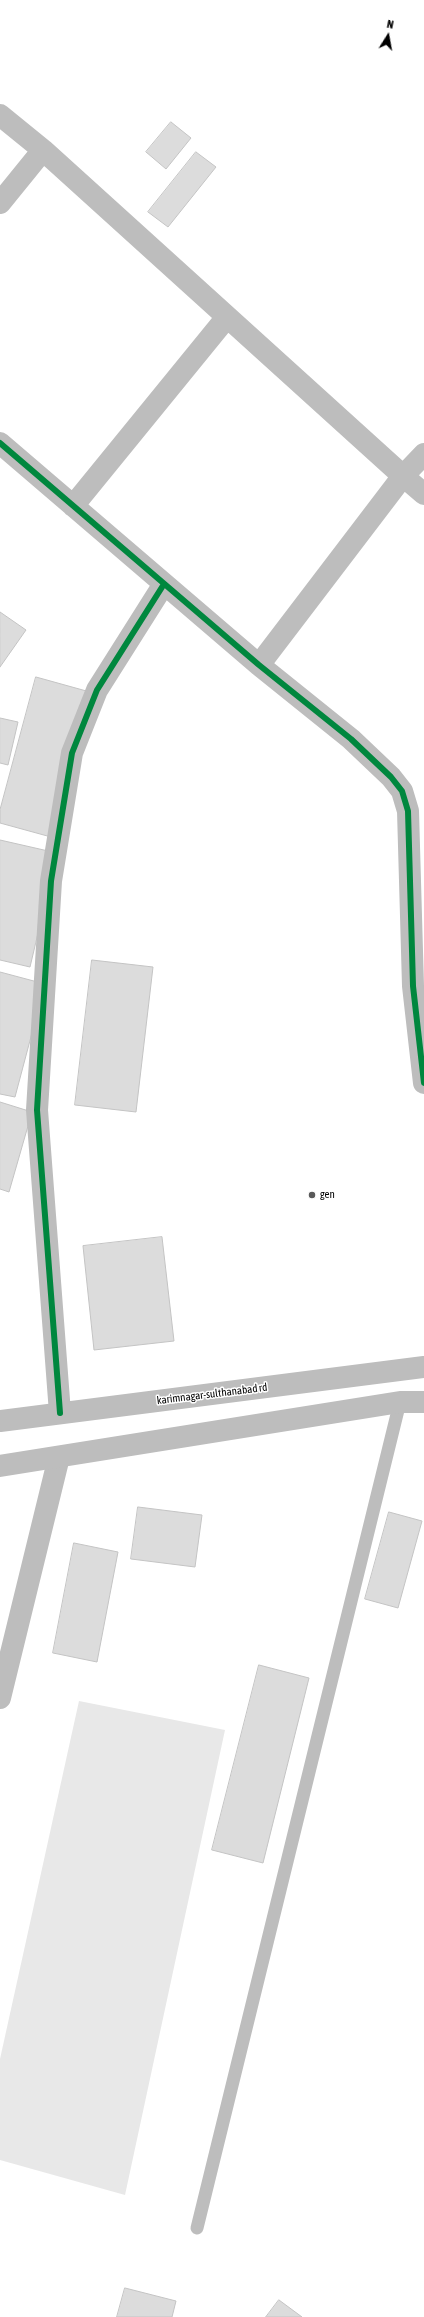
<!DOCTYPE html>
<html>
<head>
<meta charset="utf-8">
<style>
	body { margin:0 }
	#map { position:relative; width:424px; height:2317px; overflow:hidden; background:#fff; font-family:"Asap Condensed",sans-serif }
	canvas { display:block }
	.north { position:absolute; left:368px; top:16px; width:40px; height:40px; -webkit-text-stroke:3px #fff; paint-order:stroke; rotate:11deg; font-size:11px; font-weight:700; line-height:16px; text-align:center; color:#000 }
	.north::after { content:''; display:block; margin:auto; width:14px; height:18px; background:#000; clip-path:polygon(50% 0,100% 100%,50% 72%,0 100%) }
</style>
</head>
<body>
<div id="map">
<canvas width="424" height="2317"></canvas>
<div class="north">N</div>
</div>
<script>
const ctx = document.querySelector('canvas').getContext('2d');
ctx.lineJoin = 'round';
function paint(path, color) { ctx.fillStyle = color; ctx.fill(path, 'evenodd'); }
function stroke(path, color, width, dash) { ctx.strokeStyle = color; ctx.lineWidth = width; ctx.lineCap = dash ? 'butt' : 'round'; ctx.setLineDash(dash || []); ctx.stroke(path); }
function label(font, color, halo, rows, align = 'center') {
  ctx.font = font + ' "Asap Condensed",sans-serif'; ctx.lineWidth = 3; ctx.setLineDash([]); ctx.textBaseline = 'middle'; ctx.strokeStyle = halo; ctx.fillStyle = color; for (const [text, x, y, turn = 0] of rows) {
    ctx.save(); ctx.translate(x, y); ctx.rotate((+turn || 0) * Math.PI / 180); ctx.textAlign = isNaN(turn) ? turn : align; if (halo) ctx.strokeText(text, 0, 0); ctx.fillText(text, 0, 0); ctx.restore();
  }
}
const green = new Path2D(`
	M 79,1701 L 225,1730 L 125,2195 L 0,2160 L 0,2059 Z`);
const building = new Path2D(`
	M 171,122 L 191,138 L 166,169 L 146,152 Z
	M 196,152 L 216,167 L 168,227 L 148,212 Z
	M 0,612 L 26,630 L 0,667 Z
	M 36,677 L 90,692 L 51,837 L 0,823 L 0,810 Z
	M 0,718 L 18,722 L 8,765 L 0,763 Z
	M 0,840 L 57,853 L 30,967 L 0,960 Z
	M 92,960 L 153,967 L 136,1112 L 75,1105 Z
	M 0,972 L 45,984 L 15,1097 L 0,1094 Z
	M 0,1102 L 32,1112 L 9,1192 L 0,1189 Z
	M 162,1237 L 174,1341 L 94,1350 L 83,1246 Z
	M 138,1507 L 202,1515 L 195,1567 L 131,1559 Z
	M 389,1512 L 422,1521 L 398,1608 L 365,1599 Z
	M 74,1543 L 118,1552 L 97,1662 L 53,1653 Z
	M 259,1665 L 309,1678 L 263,1863 L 212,1850 Z
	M 125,2288 L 176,2301 L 172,2317 L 117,2317 Z
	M 279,2300 L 302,2317 L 266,2317 Z`);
const service = new Path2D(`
	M 197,2228 L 400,1402`);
const minor = new Path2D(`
	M 0,115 L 43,150 L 403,476 L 259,665
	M 0,203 L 43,150
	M 0,443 L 259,665 L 351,739 L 391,777 L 402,791 L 408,811 L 413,986 L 424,1083
	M 424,454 L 403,476 L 424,494
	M 73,506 L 227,317
	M 60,1413 L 37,1110 L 51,881 L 72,753 L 97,690 L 164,584
	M 0,1698 L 59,1457`);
const trunk = new Path2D(`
	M 0,1421 L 424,1367
	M 0,1466 L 400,1402 L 424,1402`);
const cycleway = new Path2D(`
	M 0,443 L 259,665 L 351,739 L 391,777 L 402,791 L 408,811 L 413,986 L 424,1083
	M 60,1413 L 37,1110 L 51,881 L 72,753 L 97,690 L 164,584`);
const markers = [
	[312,1195,4,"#595959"]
];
const poiNames = [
	["gen",320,1195]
];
const streetNames = [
	["karimnagar-sulthanabad rd",212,1394,-7]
];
paint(green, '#e8e8e8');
paint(building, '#dcdcdc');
stroke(building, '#c4c4c4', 1);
stroke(service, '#bdbdbd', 13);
stroke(minor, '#bdbdbd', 22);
stroke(trunk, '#bdbdbd', 22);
stroke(cycleway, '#00873e', 6);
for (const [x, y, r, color] of markers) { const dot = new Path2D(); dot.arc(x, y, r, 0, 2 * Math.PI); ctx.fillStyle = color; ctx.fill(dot); stroke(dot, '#fff', 1.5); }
label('11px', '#000', '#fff', poiNames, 'left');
label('11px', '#000', '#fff', streetNames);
</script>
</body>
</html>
